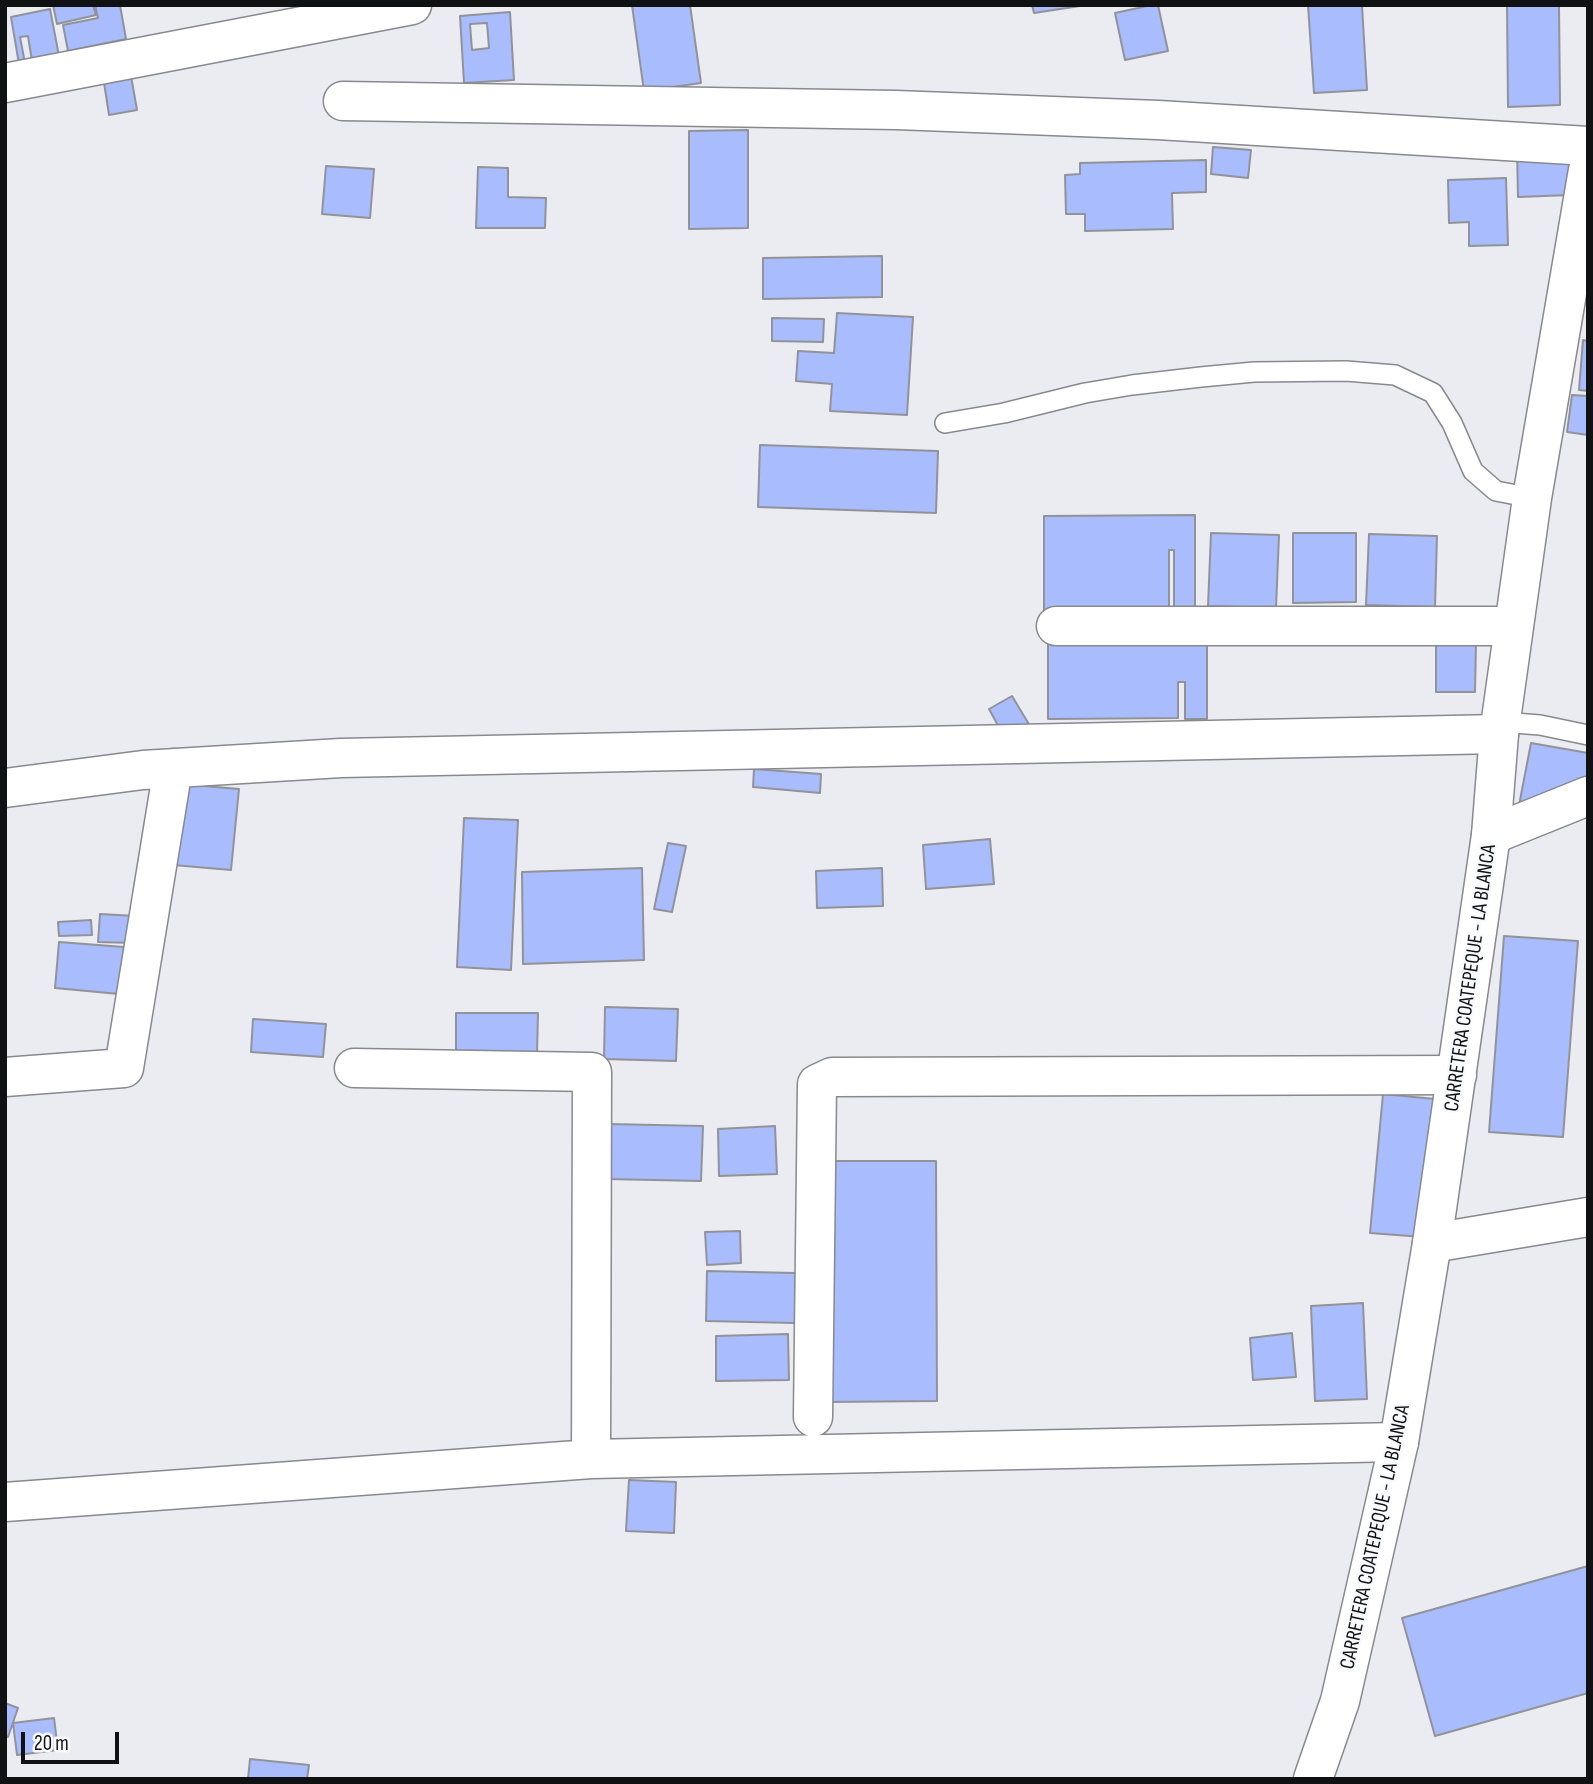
<!DOCTYPE html>
<html>
<head>
<meta charset="utf-8">
<style>
	body { margin:0 }
	#map { position:relative; width:1593px; height:1784px; overflow:hidden; background:#ebecf2; font-family:"Sofia Sans Condensed",sans-serif }
	canvas { display:block }
	.frame { position:absolute; inset:0; border:7px solid #101113; pointer-events:none }
	.scale { position:absolute; left:21px; top:1732px; width:98px; height:32px; box-sizing:border-box; border:4px solid #101113; border-top:0; padding-left:9px; font-size:21px; line-height:24px; white-space:nowrap; color:#101113; -webkit-text-stroke:5px #f8fafe; paint-order:stroke }
</style>
</head>
<body>
<div id="map">
<canvas width="1593" height="1784"></canvas>
<div class="frame"></div>
<div class="scale">20 m</div>
</div>
<script>
const ctx = document.querySelector('canvas').getContext('2d');
ctx.lineJoin = 'round';
function paint(path, color) { ctx.fillStyle = color; ctx.fill(path, 'evenodd'); }
function stroke(path, color, width, dash) { ctx.strokeStyle = color; ctx.lineWidth = width; ctx.lineCap = dash ? 'butt' : 'round'; ctx.setLineDash(dash || []); ctx.stroke(path); }
function label(font, color, halo, rows, align = 'center') {
  ctx.font = font + ' "Sofia Sans Condensed",sans-serif'; ctx.lineWidth = 5; ctx.setLineDash([]); ctx.textBaseline = 'middle'; ctx.strokeStyle = halo; ctx.fillStyle = color; for (const [text, x, y, turn = 0] of rows) {
    ctx.save(); ctx.translate(x, y); ctx.rotate((+turn || 0) * Math.PI / 180); ctx.textAlign = isNaN(turn) ? turn : align; if (halo) ctx.strokeText(text, 0, 0); ctx.fillText(text, 0, 0); ctx.restore();
  }
}
const building = new Path2D(`
	M 53,5 L 93,5 L 96,15 L 57,24 Z
	M 95,5 L 120,5 L 126,39 L 68,51 L 63,25 L 98,18 Z
	M 632,5 L 690,5 L 701,83 L 644,91 Z
	M 1032,5 L 1080,5 L 1080,6 L 1034,13 Z
	M 1152,5 L 1158,5 L 1168,51 L 1125,60 L 1115,13 Z
	M 1308,5 L 1362,5 L 1367,90 L 1314,93 Z
	M 1507,5 L 1559,5 L 1560,105 L 1508,107 Z
	M 50,9 L 59,56 L 32,61 L 28,36 L 20,37 L 25,63 L 19,64 L 11,17 Z
	M 510,12 L 514,80 L 464,83 L 460,16 ZM 487,23 L 489,48 L 472,50 L 470,24 Z
	M 130,70 L 137,110 L 109,115 L 103,76 Z
	M 748,130 L 748,228 L 689,229 L 689,131 Z
	M 1213,147 L 1251,150 L 1248,178 L 1211,174 Z
	M 1569,147 L 1570,195 L 1518,197 L 1517,149 Z
	M 1206,160 L 1206,192 L 1172,193 L 1173,229 L 1085,231 L 1085,214 L 1066,214 L 1065,175 L 1080,174 L 1080,163 Z
	M 326,166 L 374,169 L 370,218 L 322,214 Z
	M 478,167 L 508,168 L 508,197 L 546,198 L 545,228 L 476,228 Z
	M 1506,178 L 1508,245 L 1469,246 L 1469,222 L 1449,223 L 1448,180 Z
	M 882,256 L 882,297 L 763,299 L 763,258 Z
	M 837,313 L 913,317 L 907,415 L 830,411 L 832,384 L 796,381 L 798,351 L 834,353 Z
	M 772,318 L 824,319 L 823,342 L 772,341 Z
	M 1583,340 L 1588,341 L 1588,391 L 1579,390 Z
	M 1572,395 L 1588,396 L 1588,435 L 1567,432 Z
	M 760,445 L 938,451 L 936,513 L 758,507 Z
	M 1195,515 L 1195,607 L 1174,607 L 1174,550 L 1169,550 L 1169,615 L 1044,616 L 1044,516 Z
	M 1211,533 L 1279,535 L 1276,608 L 1208,606 Z
	M 1293,533 L 1356,533 L 1356,602 L 1293,603 Z
	M 1369,534 L 1437,536 L 1435,607 L 1366,605 Z
	M 1048,643 L 1207,643 L 1207,719 L 1185,719 L 1185,682 L 1178,682 L 1178,718 L 1048,719 Z
	M 1436,643 L 1476,643 L 1475,692 L 1436,692 Z
	M 1012,696 L 1030,726 L 1006,740 L 989,709 Z
	M 1531,743 L 1588,753 L 1588,785 L 1516,821 Z
	M 754,769 L 821,774 L 820,793 L 753,787 Z
	M 181,784 L 239,789 L 231,870 L 173,865 Z
	M 464,818 L 518,820 L 511,970 L 457,967 Z
	M 990,839 L 994,884 L 926,889 L 923,845 Z
	M 668,843 L 686,846 L 672,912 L 654,909 Z
	M 642,868 L 644,960 L 523,964 L 522,872 Z
	M 882,868 L 883,906 L 817,908 L 816,871 Z
	M 100,914 L 136,916 L 134,943 L 98,942 Z
	M 91,920 L 92,935 L 59,936 L 58,922 Z
	M 1504,936 L 1578,941 L 1563,1137 L 1489,1132 Z
	M 59,942 L 124,947 L 119,994 L 55,988 Z
	M 605,1007 L 678,1009 L 676,1061 L 604,1059 Z
	M 456,1013 L 538,1013 L 537,1055 L 456,1055 Z
	M 253,1019 L 326,1024 L 323,1057 L 251,1052 Z
	M 1383,1094 L 1435,1099 L 1423,1237 L 1370,1233 Z
	M 608,1124 L 703,1126 L 701,1181 L 606,1179 Z
	M 775,1126 L 777,1174 L 719,1176 L 718,1129 Z
	M 825,1161 L 936,1161 L 937,1401 L 825,1402 Z
	M 740,1231 L 741,1263 L 707,1265 L 705,1232 Z
	M 707,1271 L 795,1273 L 795,1323 L 706,1321 Z
	M 1363,1303 L 1367,1399 L 1315,1401 L 1311,1306 Z
	M 1292,1333 L 1296,1377 L 1253,1380 L 1250,1338 Z
	M 788,1334 L 789,1380 L 716,1381 L 716,1336 Z
	M 629,1480 L 676,1482 L 674,1533 L 626,1531 Z
	M 1588,1566 L 1588,1693 L 1435,1736 L 1402,1618 Z
	M 5,1703 L 18,1708 L 8,1737 L 5,1736 Z
	M 54,1718 L 58,1750 L 17,1755 L 13,1723 Z
	M 250,1759 L 309,1765 L 307,1779 L 248,1779 Z`);
const service = new Path2D(`
	M 945,423 L 1004,413 L 1085,393 L 1132,385 L 1201,377 L 1254,372 L 1346,371 L 1395,375 L 1433,393 L 1452,423 L 1473,471 L 1496,491 L 1532,498
	M 1501,722 L 1540,725 L 1588,735`);
const minor = new Path2D(`
	M 5,83 L 412,5
	M 343,101 L 896,110 L 1158,120 L 1588,146
	M 1056,626 L 1513,626
	M 5,788 L 143,770 L 341,758 L 1499,734
	M 1491,835 L 1588,796
	M 354,1068 L 592,1072 L 591,1459
	M 5,1077 L 124,1068 L 173,768
	M 1432,1243 L 1588,1217
	M 813,1417 L 817,1084 L 832,1077 L 1457,1075
	M 5,1502 L 591,1459 L 1399,1442`);
const secondary = new Path2D(`
	M 1313,1779 L 1340,1701 L 1399,1442 L 1432,1243 L 1491,835 L 1499,734 L 1532,498 L 1588,170`);
const streetNames = [
	["CARRETERA COATEPEQUE - LA BLANCA",1471,978,-82],
	["CARRETERA COATEPEQUE - LA BLANCA",1376,1537,-78]
];
paint(building, '#a9bcfe');
stroke(building, '#919398', 2);
stroke(service, '#87898e', 22);
stroke(minor, '#87898e', 41);
stroke(secondary, '#87898e', 41);
stroke(service, '#fff', 19);
stroke(minor, '#fff', 38);
stroke(secondary, '#fff', 38);
label('21px', '#101113', '#f8fafe', streetNames);
</script>
</body>
</html>
